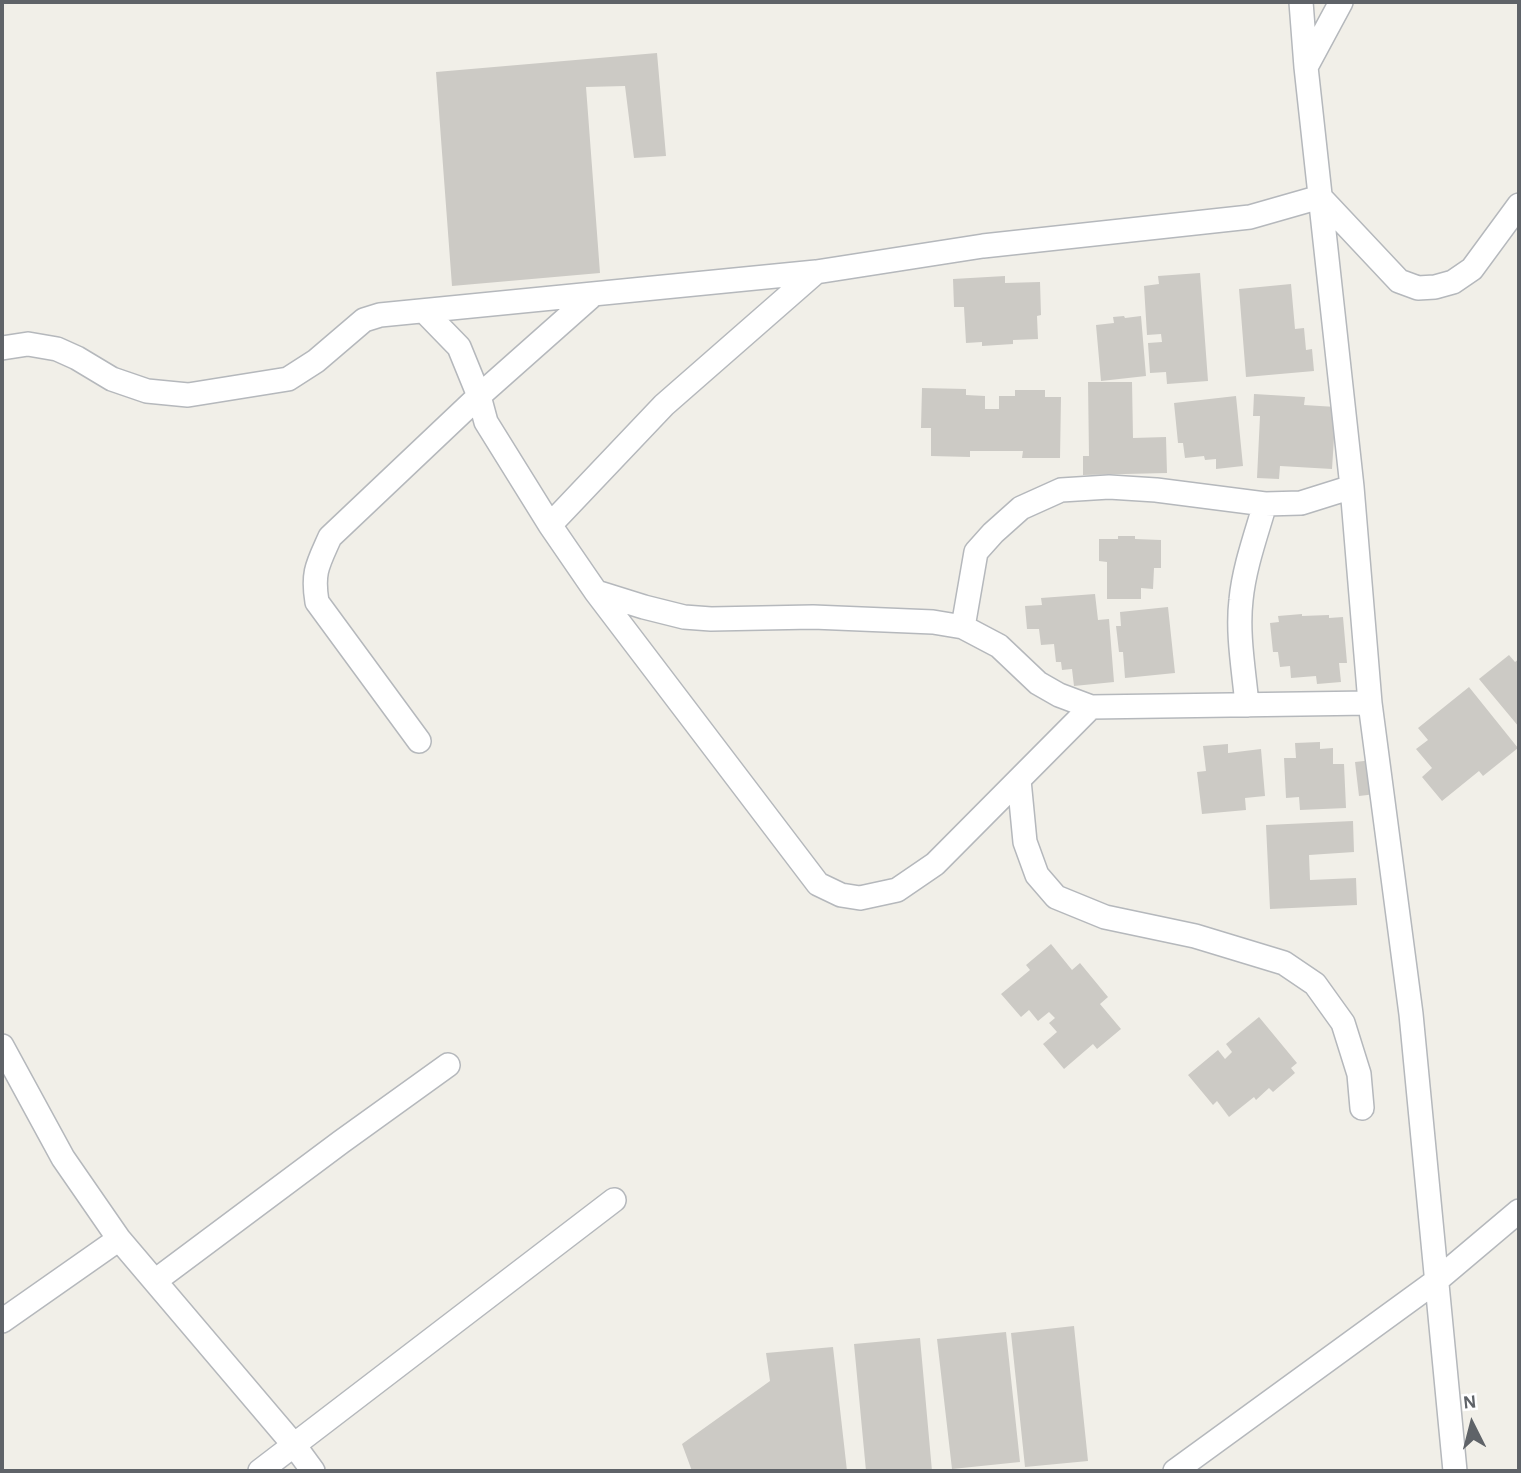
<!DOCTYPE html>
<html>
<head>
<meta charset="utf-8">
<style>
	body { margin:0 }
	#map { position:relative; width:1521px; height:1473px; overflow:hidden; background:#f1efe8; font-family:"Alegreya Sans",sans-serif }
	canvas { display:block }
	.frame { position:absolute; inset:0; border:4px solid #5f6368; pointer-events:none }
	.north { position:absolute; left:1437px; top:1389px; width:70px; height:70px; -webkit-text-stroke:5px #fff; paint-order:stroke; rotate:354deg; font-size:19px; font-weight:700; line-height:28px; text-align:center; color:#5f6368 }
	.north::after { content:''; display:block; margin:auto; width:24px; height:32px; background:#5f6368; clip-path:polygon(50% 0,100% 100%,50% 72%,0 100%) }
</style>
</head>
<body>
<div id="map">
<canvas width="1521" height="1473"></canvas>
<div class="frame"></div>
<div class="north">N</div>
</div>
<script>
const ctx = document.querySelector('canvas').getContext('2d');
ctx.lineJoin = 'round';
function paint(path, color) { ctx.fillStyle = color; ctx.fill(path, 'evenodd'); }
function stroke(path, color, width, dash) { ctx.strokeStyle = color; ctx.lineWidth = width; ctx.lineCap = dash ? 'butt' : 'round'; ctx.setLineDash(dash || []); ctx.stroke(path); }
const building = new Path2D(`
	M 657,53 L 666,156 L 634,158 L 625,86 L 586,87 L 600,273 L 452,286 L 436,72 Z
	M 1200,273 L 1208,381 L 1167,384 L 1166,372 L 1150,373 L 1148,343 L 1162,342 L 1161,334 L 1147,335 L 1144,286 L 1159,284 L 1158,276 Z
	M 1005,276 L 1005,283 L 1040,282 L 1041,315 L 1037,316 L 1038,339 L 1013,340 L 1013,344 L 982,346 L 982,342 L 966,343 L 964,307 L 954,307 L 953,279 Z
	M 1291,284 L 1295,329 L 1304,328 L 1306,350 L 1312,349 L 1314,371 L 1246,377 L 1239,289 Z
	M 1124,316 L 1125,318 L 1141,316 L 1146,376 L 1101,381 L 1096,325 L 1114,323 L 1113,317 Z
	M 1088,382 L 1132,382 L 1133,438 L 1166,437 L 1167,473 L 1083,475 L 1083,456 L 1089,456 Z
	M 922,388 L 966,389 L 966,395 L 985,396 L 985,409 L 999,409 L 999,396 L 1015,396 L 1015,390 L 1045,390 L 1045,397 L 1061,397 L 1060,458 L 1022,458 L 1023,451 L 970,451 L 970,457 L 931,456 L 931,428 L 921,428 Z
	M 1254,394 L 1305,397 L 1304,405 L 1336,407 L 1332,469 L 1280,466 L 1279,479 L 1257,478 L 1260,416 L 1253,416 Z
	M 1236,396 L 1243,466 L 1216,469 L 1216,459 L 1205,460 L 1204,456 L 1185,458 L 1183,443 L 1178,443 L 1174,403 Z
	M 1118,536 L 1135,536 L 1135,539 L 1161,540 L 1161,568 L 1154,568 L 1153,589 L 1141,588 L 1141,599 L 1107,599 L 1107,562 L 1099,561 L 1099,539 L 1118,539 Z
	M 1095,594 L 1098,620 L 1109,619 L 1114,682 L 1074,686 L 1072,669 L 1062,670 L 1061,662 L 1056,662 L 1054,644 L 1041,645 L 1039,629 L 1027,629 L 1025,606 L 1042,605 L 1041,598 Z
	M 1168,607 L 1175,673 L 1125,678 L 1123,652 L 1119,652 L 1116,626 L 1121,626 L 1120,612 Z
	M 1302,614 L 1302,616 L 1329,615 L 1329,618 L 1343,617 L 1347,663 L 1339,663 L 1341,682 L 1317,684 L 1316,676 L 1291,678 L 1290,666 L 1280,667 L 1278,652 L 1273,652 L 1270,623 L 1279,622 L 1278,616 Z
	M 1509,655 L 1515,662 L 1519,659 L 1519,727 L 1479,679 Z
	M 1469,687 L 1518,748 L 1483,776 L 1479,771 L 1442,801 L 1422,777 L 1432,768 L 1416,749 L 1428,740 L 1418,728 Z
	M 1320,742 L 1320,749 L 1333,748 L 1333,764 L 1344,764 L 1346,808 L 1300,810 L 1299,797 L 1286,798 L 1284,758 L 1296,758 L 1295,743 Z
	M 1228,744 L 1228,753 L 1261,749 L 1265,796 L 1245,798 L 1246,810 L 1202,814 L 1197,772 L 1206,771 L 1203,746 Z
	M 1373,760 L 1376,794 L 1359,796 L 1355,762 Z
	M 1353,821 L 1354,852 L 1309,855 L 1310,880 L 1356,878 L 1357,905 L 1270,909 L 1266,825 Z
	M 1051,944 L 1072,970 L 1080,963 L 1108,997 L 1100,1004 L 1121,1029 L 1097,1049 L 1093,1044 L 1064,1069 L 1043,1044 L 1057,1032 L 1049,1023 L 1055,1018 L 1049,1012 L 1038,1021 L 1029,1010 L 1021,1017 L 1001,994 L 1030,970 L 1026,965 Z
	M 1259,1017 L 1297,1063 L 1291,1068 L 1295,1073 L 1273,1092 L 1269,1088 L 1256,1100 L 1254,1097 L 1229,1117 L 1217,1101 L 1213,1105 L 1188,1075 L 1218,1050 L 1225,1059 L 1232,1052 L 1226,1044 Z
	M 1074,1326 L 1088,1461 L 1025,1467 L 1011,1333 Z
	M 1006,1332 L 1020,1462 L 952,1469 L 937,1339 Z
	M 920,1338 L 932,1471 L 866,1471 L 854,1344 Z
	M 833,1347 L 847,1471 L 692,1471 L 682,1444 L 770,1381 L 766,1353 Z`);
const street = new Path2D(`
	M 1301,2 L 1306,67 L 1352,487 L 1370,703 L 1411,1014 L 1455,1471
	M 1306,67 L 1341,2
	M 424,311 L 459,347 L 479,396 L 486,422 L 550,525 L 596,592 L 818,884 L 841,895 L 860,898 L 897,890 L 935,864 L 1091,707
	M 2,348 L 28,344 L 57,349 L 77,358 L 112,379 L 147,391 L 188,395 L 288,379 L 316,361 L 364,320 L 380,315 L 816,272 L 983,246 L 1250,217 L 1320,197 L 1399,281 L 1418,288 L 1435,287 L 1453,282 L 1472,269 L 1519,205
	M 550,525 L 664,405 L 816,272
	M 596,592 L 644,607 L 684,617 L 711,619 L 813,617 L 933,622 L 963,627 L 999,646 L 1038,683 L 1059,695 L 1091,707 L 1370,703
	M 963,627 L 976,552 L 993,533 L 1021,508 L 1061,490 L 1109,487 L 1156,490 L 1265,504 L 1301,503 L 1352,487
	M 1247,705 C 1244,671 1237,634 1241,600 C 1244,568 1256,535 1265,504
	M 419,741 L 317,602 C 312,572 318,564 330,537 L 479,396 L 594,294
	M 1019,780 L 1025,842 L 1037,875 L 1056,897 L 1105,917 L 1195,936 L 1284,963 L 1315,984 L 1343,1023 L 1359,1074 L 1362,1108
	M 2,1046 L 63,1158 L 119,1239 L 294,1445 L 614,1200
	M 155,1281 L 341,1142 L 448,1065
	M 2,1321 L 119,1239
	M 260,1471 L 294,1445 L 313,1471
	M 1175,1471 L 1436,1281 L 1519,1211`);
paint(building, '#cccac5');
stroke(street, '#b5b8bc', 26);
stroke(street, '#fff', 23);
</script>
</body>
</html>
